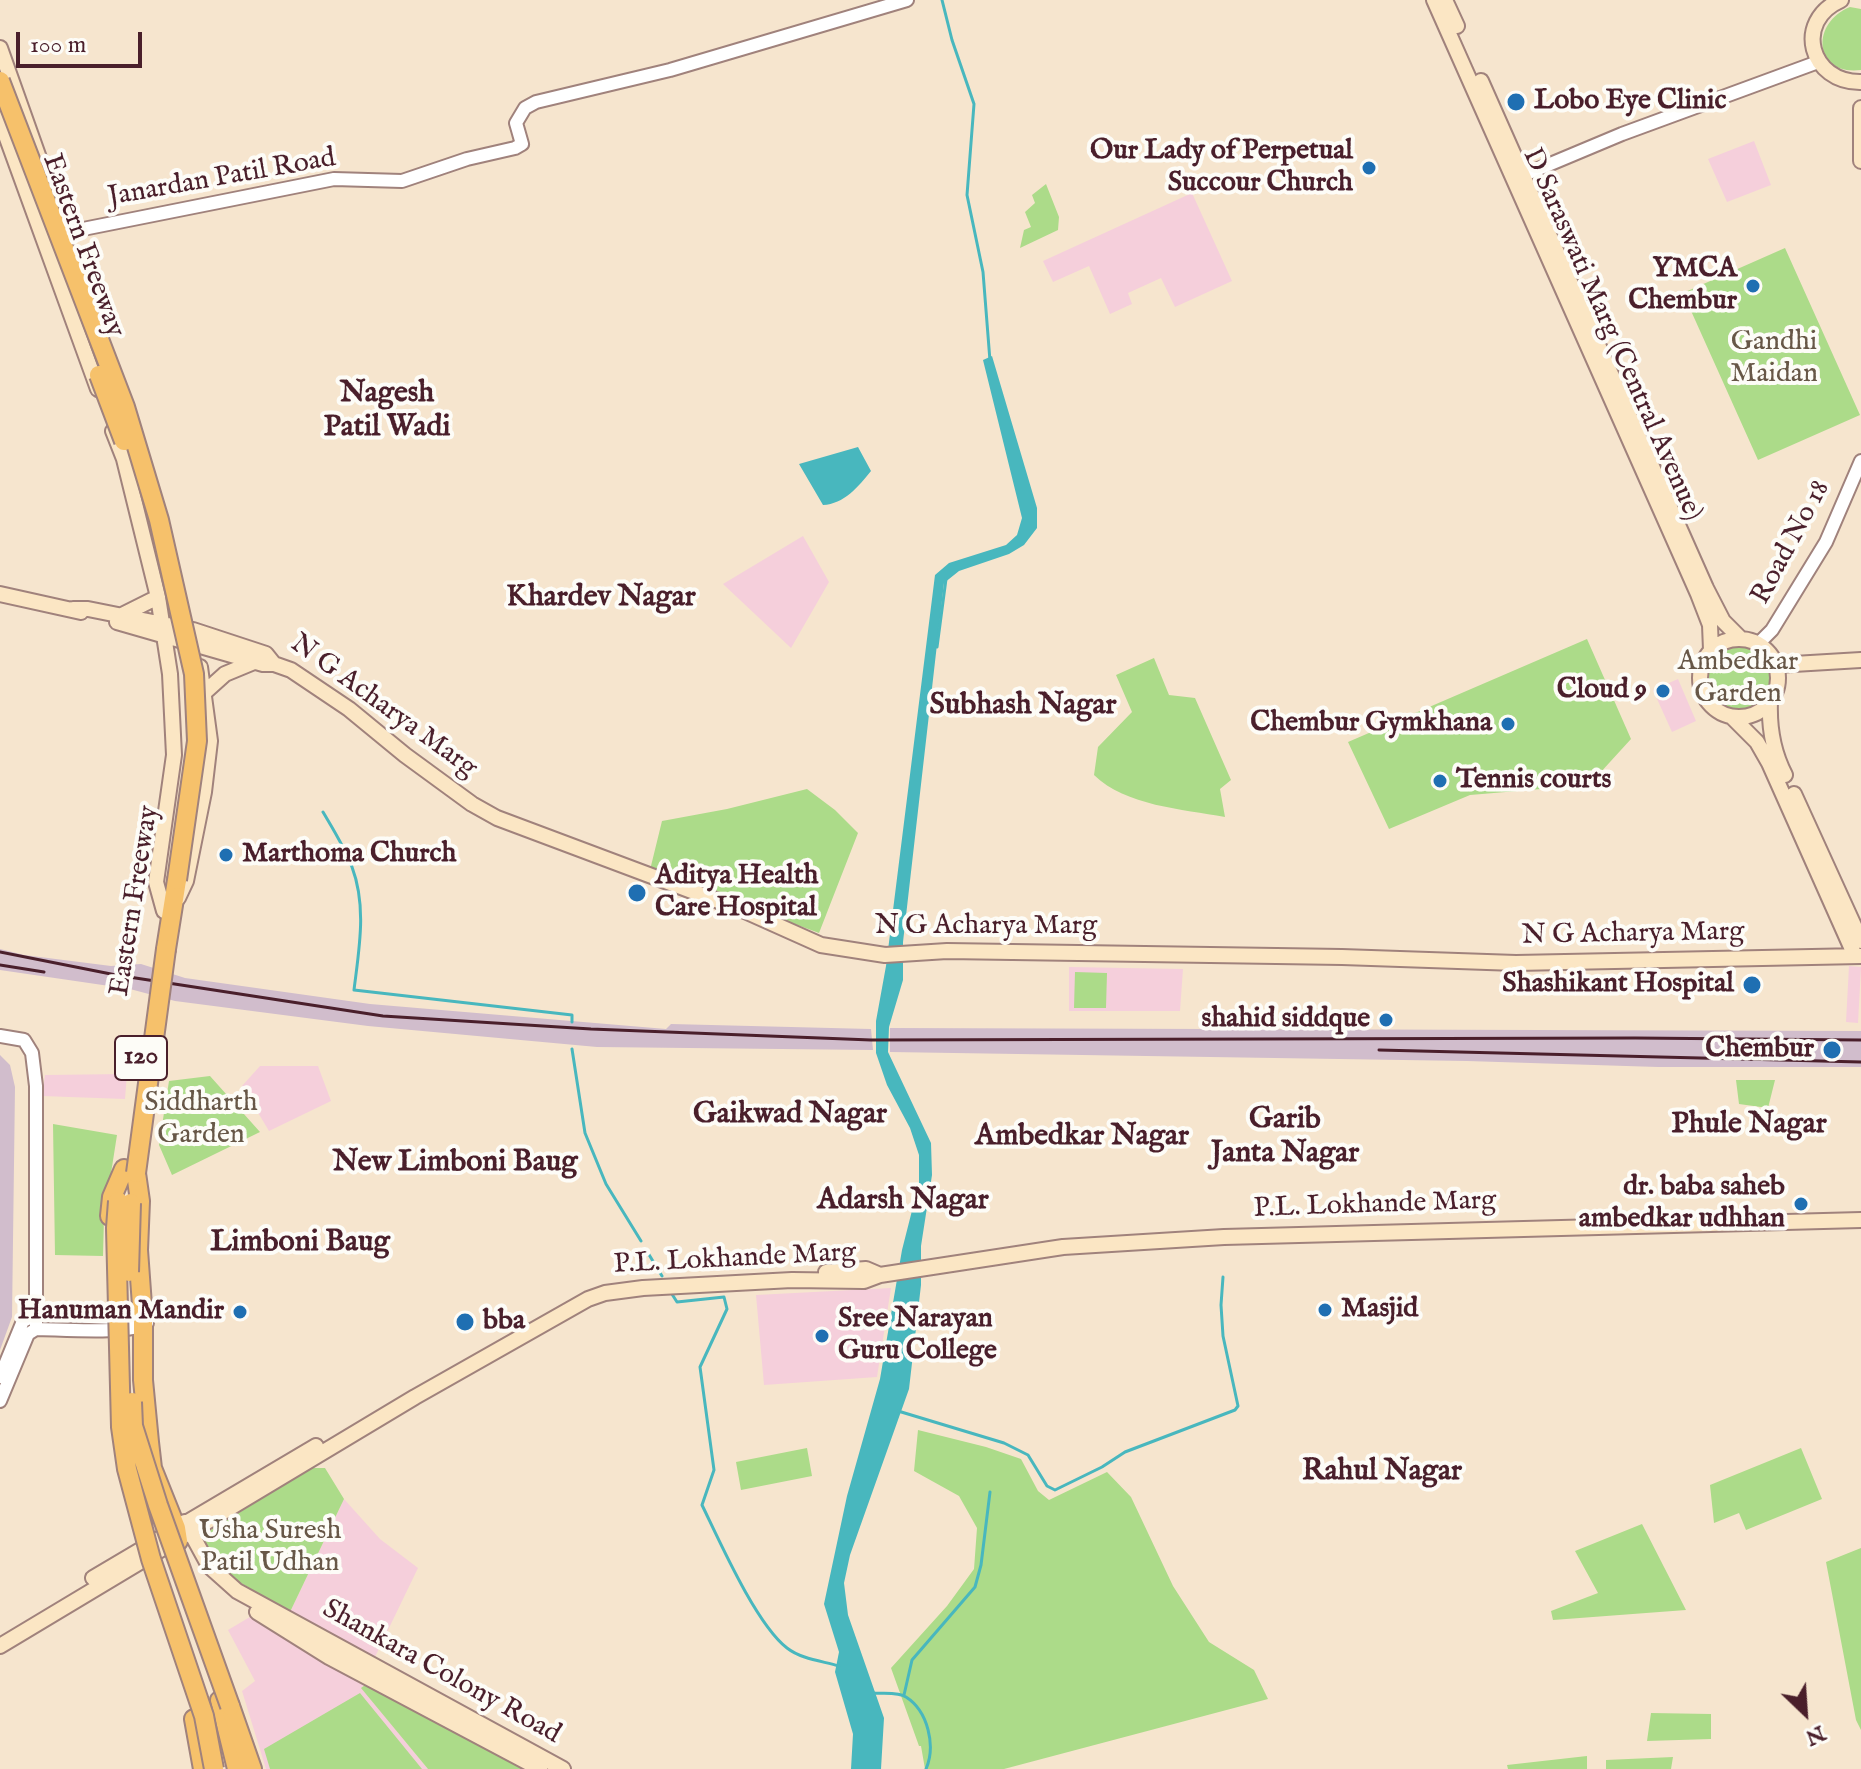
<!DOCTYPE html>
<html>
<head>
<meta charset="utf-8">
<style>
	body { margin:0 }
	#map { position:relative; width:1861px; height:1769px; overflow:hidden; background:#f6e5ce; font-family:"IM FELL English",serif }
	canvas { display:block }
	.north { position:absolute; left:1765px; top:1673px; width:80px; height:80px; -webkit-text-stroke:6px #fdfcf7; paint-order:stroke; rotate:155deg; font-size:22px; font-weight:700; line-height:32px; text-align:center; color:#4a1f2b }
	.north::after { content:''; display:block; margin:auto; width:28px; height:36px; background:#4a1f2b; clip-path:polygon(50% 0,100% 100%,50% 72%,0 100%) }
	.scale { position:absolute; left:16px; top:32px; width:126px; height:36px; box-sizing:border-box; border:4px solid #4a1f2b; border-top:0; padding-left:10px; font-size:24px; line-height:28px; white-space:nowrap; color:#4a1f2b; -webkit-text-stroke:6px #fdfcf7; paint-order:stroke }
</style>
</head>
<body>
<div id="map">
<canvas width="1861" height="1769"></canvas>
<div class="north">N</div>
<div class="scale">100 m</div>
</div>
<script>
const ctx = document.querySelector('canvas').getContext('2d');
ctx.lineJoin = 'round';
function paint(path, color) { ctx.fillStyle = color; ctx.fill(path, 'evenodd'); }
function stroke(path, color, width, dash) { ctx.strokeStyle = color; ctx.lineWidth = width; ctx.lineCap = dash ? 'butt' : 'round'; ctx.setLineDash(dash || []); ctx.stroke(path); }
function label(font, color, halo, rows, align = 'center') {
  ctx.font = font + ' "IM FELL English",serif'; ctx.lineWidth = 8; ctx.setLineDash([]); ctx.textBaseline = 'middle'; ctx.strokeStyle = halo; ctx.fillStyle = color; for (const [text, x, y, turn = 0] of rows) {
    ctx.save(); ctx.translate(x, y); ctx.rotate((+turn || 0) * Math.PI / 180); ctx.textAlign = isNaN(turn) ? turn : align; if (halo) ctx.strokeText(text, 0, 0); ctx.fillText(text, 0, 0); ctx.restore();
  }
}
const built = new Path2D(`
	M 1754,141 L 1771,185 L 1727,202 L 1708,159 Z
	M 1192,193 L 1232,281 L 1175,307 L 1161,278 L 1128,293 L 1132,304 L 1110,314 L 1089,266 L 1053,282 L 1043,261 Z
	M 803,536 L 829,582 L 791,648 L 723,584 Z
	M 1678,679 L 1696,721 L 1672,732 L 1653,690 Z
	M 1849,966 L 1861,967 L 1858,1023 L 1846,1022 Z
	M 1069,967 L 1183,969 L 1180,1011 L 1069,1011 Z
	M 260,1066 L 318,1066 L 331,1101 L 269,1131 L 242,1086 Z
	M 127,1074 L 125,1099 L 42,1096 L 45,1075 Z
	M 891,1288 L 877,1377 L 764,1385 L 756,1295 Z
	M 344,1499 L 380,1539 L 418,1568 L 374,1659 L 290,1612 Z
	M 255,1614 L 372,1680 L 362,1688 L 428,1769 L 266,1769 L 242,1691 L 255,1681 L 228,1630 Z`);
const industrial = new Path2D(`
	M 0,949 L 24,955 L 111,966 L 141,964 L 185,978 L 370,1004 L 666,1029 L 671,1024 L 871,1029 L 873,1050 L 597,1047 L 368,1026 L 175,1001 L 130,989 L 0,970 Z
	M 890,1028 L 1861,1031 L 1861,1067 L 1658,1067 L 1467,1061 L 890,1052 Z
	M 0,1055 L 10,1065 L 15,1087 L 12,1317 L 0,1350 Z`);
const green = new Path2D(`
	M 1850,7 L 1861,9 L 1861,70 C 1815,76 1809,24 1850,7 Z
	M 1046,184 L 1059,217 L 1058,230 L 1020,248 L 1024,230 L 1031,227 L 1025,212 L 1035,203 L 1032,195 Z
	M 1785,248 L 1860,415 L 1758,460 L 1683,293 Z
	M 1587,639 L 1631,739 L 1589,785 L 1470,795 L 1389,829 L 1348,742 Z
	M1705 679a34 34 0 1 1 68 0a34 34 0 1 1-68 0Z
	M 1154,658 L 1169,695 L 1195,698 L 1231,780 L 1220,789 L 1225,817 C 1182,809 1126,806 1094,775 L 1098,747 L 1132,712 L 1116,675 Z
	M 807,789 L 835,810 L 858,833 L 819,933 L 650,870 L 662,821 L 727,809 Z
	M 1075,972 L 1107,973 L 1106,1008 L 1074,1008 Z
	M 210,1076 L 260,1132 L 172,1175 L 159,1145 L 169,1081 Z
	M 1736,1080 L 1775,1080 L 1768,1108 L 1739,1104 Z
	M 53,1124 L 117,1135 L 104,1218 L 103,1256 L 55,1255 Z
	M 918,1430 L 986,1447 L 1021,1459 L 1038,1491 L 1049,1500 L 1107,1472 L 1131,1497 L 1173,1586 L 1209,1642 L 1254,1670 L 1268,1699 L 1004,1769 L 925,1769 L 921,1746 L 919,1746 L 891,1668 L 947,1606 L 974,1569 L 977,1528 L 959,1496 L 914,1471 Z
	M 807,1448 L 812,1476 L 741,1490 L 736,1462 Z
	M 1801,1448 L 1822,1499 L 1746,1530 L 1739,1513 L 1714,1523 L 1710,1485 Z
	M 311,1468 L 325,1468 L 344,1499 L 290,1612 L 219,1570 L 204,1555 L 203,1535 Z
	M 1642,1524 L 1686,1610 L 1553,1620 L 1551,1611 L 1598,1593 L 1575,1551 Z
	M 1861,1548 L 1861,1730 L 1856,1720 L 1826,1562 Z
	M 372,1680 L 544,1769 L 428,1769 L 361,1688 Z
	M 360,1693 L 422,1769 L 270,1769 L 264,1749 Z
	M 1651,1713 L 1711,1714 L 1711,1739 L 1647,1741 Z
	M 1587,1756 L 1587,1769 L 1508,1769 L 1507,1765 Z
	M 1673,1757 L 1671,1769 L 1606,1769 L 1606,1760 Z`);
const water = new Path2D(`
	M 992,356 L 1037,508 L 1037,528 L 1024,545 L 1009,554 L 959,571 L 944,583 L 903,942 L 903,980 L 889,1027 L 888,1052 L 931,1143 L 932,1175 L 921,1246 L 921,1285 L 909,1389 L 850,1555 L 844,1583 L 848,1615 L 884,1718 L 881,1769 L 851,1769 L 853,1734 L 835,1672 L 839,1652 L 824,1604 L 847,1496 L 880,1379 L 902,1250 L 919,1183 L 919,1155 L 910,1128 L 887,1085 L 876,1053 L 876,1021 L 886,966 L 935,575 L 949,563 L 1006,545 L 1017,535 L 1022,518 L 983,360 Z
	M 858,447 L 871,471 C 858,487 844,504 823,505 L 799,464 Z`);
const stream = new Path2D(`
	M 942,0 L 952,40 L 974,104 L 967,195 L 983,272 L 990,361
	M 937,647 L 946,579
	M 323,812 C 333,829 345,848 352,867 C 367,907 359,949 354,990 L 572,1015 L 572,1022
	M 572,1049 L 585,1133 L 606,1184 L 641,1241
	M 648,1253 L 662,1276
	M 670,1291 L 677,1302 L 724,1297 L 727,1309 L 700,1367 L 714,1470 L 702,1505 C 720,1542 756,1624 787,1648 C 801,1659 822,1661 839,1666
	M 898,1411 L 1004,1443 L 1028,1455 L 1047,1486 L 1055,1490 L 1102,1467 L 1125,1452 L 1235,1410 L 1238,1406 L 1223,1336 L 1221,1305 L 1223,1277
	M 874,1693 C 884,1694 899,1692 906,1697 C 928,1711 936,1746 926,1769
	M 904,1695 L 912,1660 L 975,1587 L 981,1565 L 990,1492`);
const tertiary = new Path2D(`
	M 1517,178 L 1622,134 L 1818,62
	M 53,235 L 334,179 L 402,181 L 467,159 L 515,148 L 522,144 L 516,123 L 525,108 L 536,102 L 670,70 L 907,0
	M 1758,644 L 1772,630 L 1826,542 L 1861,461
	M 0,1036 L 24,1040 L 32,1053 L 36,1086 L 36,1329
	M 0,1377 L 23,1321 L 36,1315 L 143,1319 L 147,1323 C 133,1335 58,1329 36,1329
	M 0,1401 L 28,1334 L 36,1329`);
const secondary = new Path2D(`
	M 1434,0 L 1698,594 L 1710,625 L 1711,650
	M 1445,0 L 1457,26
	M 1841,0 C 1793,21 1810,83 1861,82
	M 0,48 L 44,172
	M 1481,81 L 1706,588 L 1723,621 L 1740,638
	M 1861,108 L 1861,161
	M 0,119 L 98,389
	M 113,431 L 124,459 L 158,597 L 170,674 L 174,755 L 156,882 L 164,911
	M 0,594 L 81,612
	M 73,609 L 88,609 L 193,630 L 266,654 L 274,664 L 291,670 L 349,709 L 405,755 L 472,804 L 497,818 L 745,911 L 821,945 L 885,955 L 947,951 L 1342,957 L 1516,963 L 1861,956
	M 122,615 L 158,597
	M 117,622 L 263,664 L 274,664
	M1700 678a39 39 0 1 1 78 0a39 39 0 1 1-78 0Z
	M 1777,665 L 1861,660
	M 205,692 L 225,674 L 254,662
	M 1770,702 C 1769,728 1773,752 1785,775
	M 1732,717 L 1757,742 L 1769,763 L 1855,956
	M 1794,794 L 1861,941
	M 178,898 L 186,881 L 204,792 L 210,741 L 200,667
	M 826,1272 L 866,1269 L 880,1275
	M 185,1522 L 209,1566 L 237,1591 L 563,1769
	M 93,1578 L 316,1446
	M 257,1612 L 329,1657 L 540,1769
	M 0,1646 L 415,1397 L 588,1299 L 605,1293 L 643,1288 L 792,1280 L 864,1281 L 880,1275 L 1063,1247 L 1224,1237 L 1861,1220`);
const trunk = new Path2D(`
	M 219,1700 L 236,1769`);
const motorway = new Path2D(`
	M 166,949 L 177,880
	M 136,1173 L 140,1201 L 138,1250 L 143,1319 L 143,1380 L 149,1442 L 152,1468 L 176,1528 L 178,1541
	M 110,1216 L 112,1197 L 124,1169
	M 230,1706 L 252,1769
	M 194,1719 L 203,1769`);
const rail = new Path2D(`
	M 0,952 L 116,975 L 383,1016 L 591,1029 L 871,1040 L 1635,1038 L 1861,1040
	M 0,965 L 44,972
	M 1379,1050 L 1861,1062`);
const motorwayBridge = new Path2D(`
	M 0,81 L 125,407 L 159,520 L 194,674 L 197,741 L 177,880
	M 99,375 L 124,441
	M 136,1173 L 166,949
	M 118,1201 L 116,1228 L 121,1427 L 127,1469 L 151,1559 L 204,1716 L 214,1769
	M 129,1272 L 131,1203
	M 132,1402 L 133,1426 L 158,1505 L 230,1706`);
const markers = [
	[1516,102,10,"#1f6fb2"],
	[1369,168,8,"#1f6fb2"],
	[1753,286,8,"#1f6fb2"],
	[1663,691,8,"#1f6fb2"],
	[1508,724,8,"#1f6fb2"],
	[1440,781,8,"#1f6fb2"],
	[226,855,8,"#1f6fb2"],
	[637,893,10,"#1f6fb2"],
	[1752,985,10,"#1f6fb2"],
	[1386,1020,8,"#1f6fb2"],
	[1832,1050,10,"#1f6fb2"],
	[1801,1204,8,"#1f6fb2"],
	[1325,1310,8,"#1f6fb2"],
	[240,1312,8,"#1f6fb2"],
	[465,1322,10,"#1f6fb2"],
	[822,1336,8,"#1f6fb2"]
];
const shields = [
	[141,1058,52]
];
const shieldNames = [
	["120",141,1058]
];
const poiNames = [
	["Lobo Eye Clinic",1534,102,"left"],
	["Our Lady of Perpetual",1353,152],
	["Succour Church",1353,184],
	["YMCA",1737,270],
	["Chembur",1737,302],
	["Cloud 9",1647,691],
	["Chembur Gymkhana",1492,724],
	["Tennis courts",1456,781,"left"],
	["Marthoma Church",242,855,"left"],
	["Aditya Health",655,877,"left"],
	["Care Hospital",655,909,"left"],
	["Shashikant Hospital",1734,985],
	["shahid siddque",1370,1020],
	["Chembur",1814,1050],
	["dr. baba saheb",1785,1188],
	["ambedkar udhhan",1785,1220],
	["Masjid",1341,1310,"left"],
	["Hanuman Mandir",224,1312],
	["Sree Narayan",838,1320,"left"],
	["Guru College",838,1352,"left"],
	["bba",483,1322,"left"]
];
const streetNames = [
	["Janardan Patil Road",222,179,-10],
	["Eastern Freeway",82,246,70],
	["D Saraswati Marg (Central Avenue)",1611,335,66],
	["Road No 18",1792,543,-62],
	["N G Acharya Marg",383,707,36],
	["Eastern Freeway",136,901,-81],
	["N G Acharya Marg",986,927],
	["N G Acharya Marg",1633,935,-1],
	["P.L. Lokhande Marg",1375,1206,-2],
	["P.L. Lokhande Marg",735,1260,-3],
	["Shankara Colony Road",441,1673,29]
];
const parkNames = [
	["Gandhi",1774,343],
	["Maidan",1774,375],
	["Ambedkar",1738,663],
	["Garden",1738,695],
	["Siddharth",201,1104],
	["Garden",201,1136],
	["Usha Suresh",270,1532],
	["Patil Udhan",270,1564]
];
const neighbourhoodNames = [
	["Nagesh",387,395],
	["Patil Wadi",387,429],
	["Khardev Nagar",601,599],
	["Subhash Nagar",1023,707],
	["Gaikwad Nagar",790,1116],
	["Garib",1285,1121],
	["Janta Nagar",1285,1155],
	["Phule Nagar",1749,1126],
	["Ambedkar Nagar",1082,1138],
	["New Limboni Baug",455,1164],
	["Adarsh Nagar",903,1202],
	["Limboni Baug",300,1244],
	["Rahul Nagar",1382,1473]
];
paint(built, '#f5cfdb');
paint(industrial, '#d1bdcc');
paint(green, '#acdb89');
paint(water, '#48b7be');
stroke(stream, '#48b7be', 3);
stroke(tertiary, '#a0827c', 16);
stroke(secondary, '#a0827c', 18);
stroke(trunk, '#a0827c', 20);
stroke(motorway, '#a0827c', 22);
stroke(tertiary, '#fff', 12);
stroke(secondary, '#fbe6c4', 14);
stroke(trunk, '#f6c16b', 16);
stroke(motorway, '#f6c16b', 18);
stroke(rail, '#4a1f2b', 3);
stroke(motorwayBridge, '#a0827c', 22, []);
stroke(motorwayBridge, '#f6c16b', 18);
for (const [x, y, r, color] of markers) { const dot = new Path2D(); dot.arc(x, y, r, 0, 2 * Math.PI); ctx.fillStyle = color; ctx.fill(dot); stroke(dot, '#fdfcf7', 3); }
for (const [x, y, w] of shields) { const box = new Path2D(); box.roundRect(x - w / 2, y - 22, w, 44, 6); ctx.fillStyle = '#fdfcf7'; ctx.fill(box); stroke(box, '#4a1f2b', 2); }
label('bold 26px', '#4a1f2b', null, shieldNames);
label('bold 28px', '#4a1f2b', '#fdfcf7', poiNames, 'right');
label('28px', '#4a1f2b', '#fdfcf7', streetNames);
label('28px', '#675747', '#fdfcf7', parkNames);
label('bold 30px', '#4a1f2b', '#fdfcf7', neighbourhoodNames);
</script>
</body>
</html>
